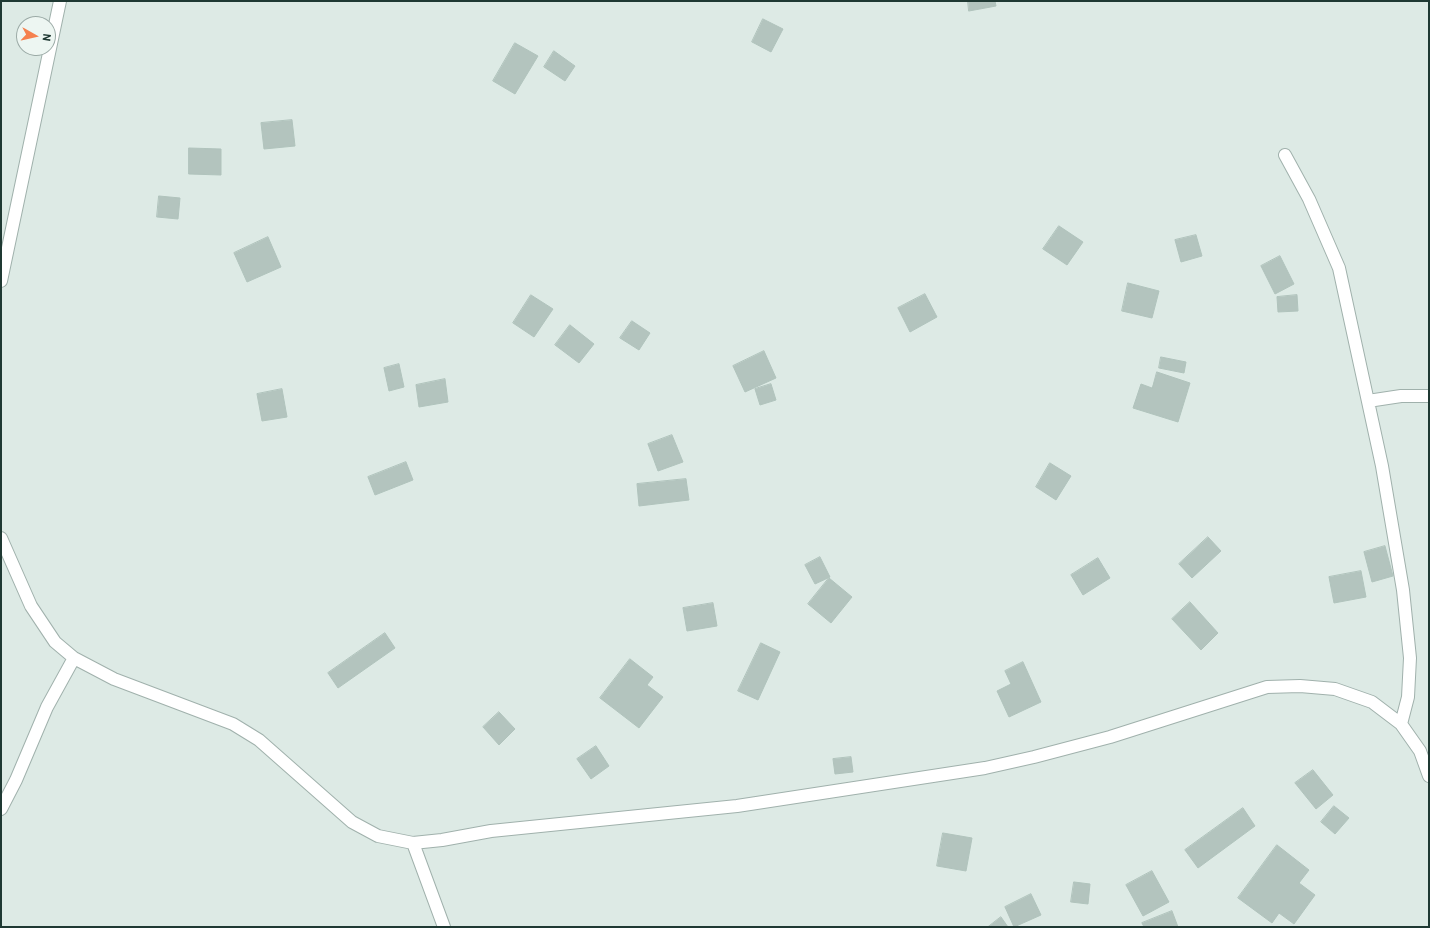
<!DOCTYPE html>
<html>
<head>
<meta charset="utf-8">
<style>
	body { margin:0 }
	#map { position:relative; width:1430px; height:928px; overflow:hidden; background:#ddeae5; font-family:Barlow,sans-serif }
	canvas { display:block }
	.frame { position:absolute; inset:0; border:2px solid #1f3933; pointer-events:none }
	.north { position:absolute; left:16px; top:16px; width:40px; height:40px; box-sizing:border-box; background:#edf6f2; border:1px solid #9baaa6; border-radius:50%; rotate:98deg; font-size:11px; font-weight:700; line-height:16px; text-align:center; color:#1f3933 }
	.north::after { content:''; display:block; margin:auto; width:14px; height:18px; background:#f5814f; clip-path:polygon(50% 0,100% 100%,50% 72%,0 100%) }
</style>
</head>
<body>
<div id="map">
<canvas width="1430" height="928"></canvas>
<div class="frame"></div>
<div class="north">N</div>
</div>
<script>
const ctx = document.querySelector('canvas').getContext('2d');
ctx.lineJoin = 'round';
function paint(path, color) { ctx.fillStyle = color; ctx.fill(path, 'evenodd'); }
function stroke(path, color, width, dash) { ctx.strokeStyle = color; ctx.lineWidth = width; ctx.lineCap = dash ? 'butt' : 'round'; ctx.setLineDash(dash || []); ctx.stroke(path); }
const building = new Path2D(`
	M 968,1 L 995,1 L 996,6 L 969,11 Z
	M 763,19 L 783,29 L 771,52 L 752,42 Z
	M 515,43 L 538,56 L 515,94 L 493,81 Z
	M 554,51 L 575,66 L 565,81 L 544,67 Z
	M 292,120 L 295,146 L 264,149 L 261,123 Z
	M 189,148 L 221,149 L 221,175 L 189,174 Z
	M 159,196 L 180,198 L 178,219 L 157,217 Z
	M 1059,226 L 1083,242 L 1067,265 L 1043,249 Z
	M 1196,235 L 1202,256 L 1181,262 L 1175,240 Z
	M 268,237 L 281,267 L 247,282 L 234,253 Z
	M 1280,256 L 1294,284 L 1275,294 L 1261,266 Z
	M 1128,283 L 1159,291 L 1152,318 L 1122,311 Z
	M 925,294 L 937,317 L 910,332 L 898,308 Z
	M 531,295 L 553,309 L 534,337 L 513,323 Z
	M 1297,295 L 1298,311 L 1278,312 L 1277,297 Z
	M 632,321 L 650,333 L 639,350 L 620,338 Z
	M 570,325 L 594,344 L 579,363 L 555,345 Z
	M 764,351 L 776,378 L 745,392 L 733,366 Z
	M 1161,357 L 1186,362 L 1184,373 L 1159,368 Z
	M 399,364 L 404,387 L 389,391 L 384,368 Z
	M 1157,372 L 1190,383 L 1178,422 L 1133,408 L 1141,384 L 1152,388 Z
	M 445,379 L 448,402 L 419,407 L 416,385 Z
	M 771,384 L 776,400 L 760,405 L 755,389 Z
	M 282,389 L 287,417 L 262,421 L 257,394 Z
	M 672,435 L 683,462 L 658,471 L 648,444 Z
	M 406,462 L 413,480 L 375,495 L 368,477 Z
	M 1050,463 L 1071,476 L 1056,500 L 1036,487 Z
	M 686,479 L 689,500 L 639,506 L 637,484 Z
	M 1208,537 L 1221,551 L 1192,578 L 1179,564 Z
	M 1385,546 L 1393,576 L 1372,582 L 1364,552 Z
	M 820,557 L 830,577 L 815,584 L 805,565 Z
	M 1098,558 L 1110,578 L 1083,595 L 1071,575 Z
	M 1361,571 L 1366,597 L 1334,603 L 1329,577 Z
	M 829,578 L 852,597 L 831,623 L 808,604 Z
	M 1190,602 L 1218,633 L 1201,650 L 1172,619 Z
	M 713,603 L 717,626 L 687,631 L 683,608 Z
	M 385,633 L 395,648 L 338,688 L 328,673 Z
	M 761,643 L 780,652 L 758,700 L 738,691 Z
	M 630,659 L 653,677 L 647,685 L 663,697 L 639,728 L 600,698 Z
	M 1023,662 L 1041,702 L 1009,717 L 997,691 L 1011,684 L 1005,671 Z
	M 499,712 L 515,729 L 499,745 L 483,727 Z
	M 596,746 L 609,766 L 591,779 L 577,759 Z
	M 851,757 L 853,772 L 835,774 L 833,759 Z
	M 1313,770 L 1333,795 L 1316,809 L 1295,783 Z
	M 1334,806 L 1349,818 L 1335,834 L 1321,822 Z
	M 1243,808 L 1255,826 L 1198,868 L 1185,850 Z
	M 943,833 L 972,838 L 966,871 L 937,866 Z
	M 1277,845 L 1309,870 L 1299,883 L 1315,895 L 1294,924 L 1279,913 L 1272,923 L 1238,898 Z
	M 1152,871 L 1169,902 L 1143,916 L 1126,885 Z
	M 1074,882 L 1090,884 L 1088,904 L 1071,902 Z
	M 1031,894 L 1041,915 L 1014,927 L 1005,907 Z
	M 1172,911 L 1178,927 L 1144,927 L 1142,923 Z
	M 1001,917 L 1008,927 L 988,927 Z`);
const minor = new Path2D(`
	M 1285,155 L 1309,199 L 1339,268 L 1382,466 L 1403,590 L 1410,658 L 1408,697 L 1401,724
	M 1,281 L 60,1
	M 1368,401 L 1401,396 L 1429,396
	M 1,538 L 31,606 L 55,642 L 74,658 L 114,679 L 233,724 L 259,740 L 352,822 L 378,836 L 413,843 L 442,840 L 491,831 L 737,806 L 985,768 L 1034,757 L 1110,737 L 1267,687 L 1300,686 L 1335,689 L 1372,702 L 1401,724 L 1420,751 L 1429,776
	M 1,809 L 16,780 L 47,707 L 74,658
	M 413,843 L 444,927`);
paint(building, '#b3c4be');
stroke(building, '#b0c3bc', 1);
stroke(minor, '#a0b1ac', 14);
stroke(minor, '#fff', 12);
</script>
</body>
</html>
